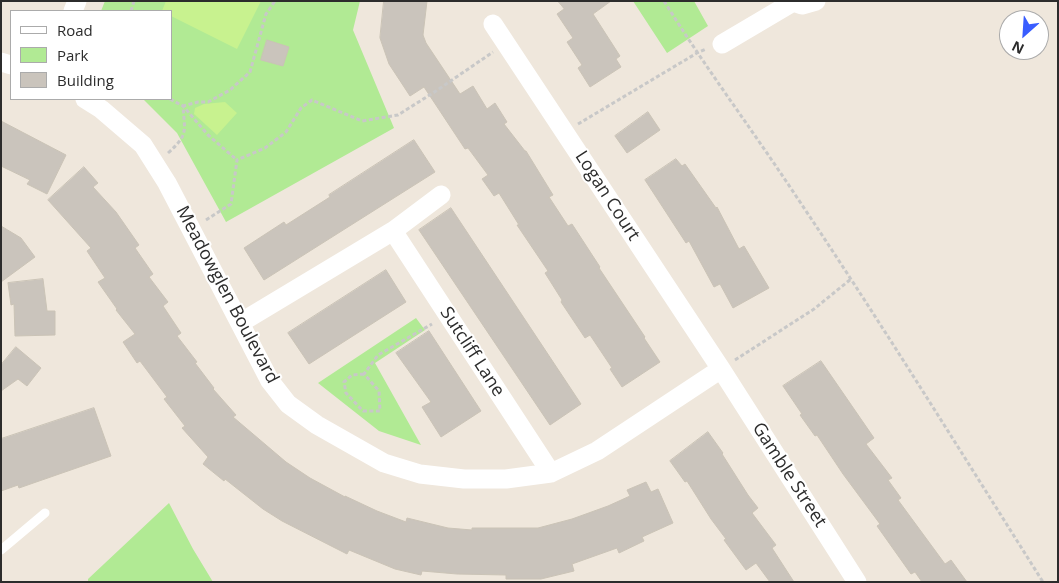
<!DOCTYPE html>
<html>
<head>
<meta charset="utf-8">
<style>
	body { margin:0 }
	#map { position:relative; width:1059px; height:583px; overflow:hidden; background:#efe7dc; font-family:"Open Sans",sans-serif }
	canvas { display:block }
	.frame { position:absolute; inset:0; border:2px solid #2c2c2c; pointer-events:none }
	.legend { position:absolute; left:10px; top:10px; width:162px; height:90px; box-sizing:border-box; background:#fff; border:1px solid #ababab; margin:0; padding:6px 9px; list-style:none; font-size:15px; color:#2c2c2c }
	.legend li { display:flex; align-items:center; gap:10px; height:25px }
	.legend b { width:25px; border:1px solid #ababab }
	.north { position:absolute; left:999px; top:10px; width:50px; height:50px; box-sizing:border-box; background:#fff; border:1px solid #ababab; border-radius:50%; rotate:206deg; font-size:14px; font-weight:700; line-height:20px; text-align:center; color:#2c2c2c }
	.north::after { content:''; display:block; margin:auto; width:18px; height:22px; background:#395dff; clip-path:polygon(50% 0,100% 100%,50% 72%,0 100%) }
</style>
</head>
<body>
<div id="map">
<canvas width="1059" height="583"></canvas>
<div class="frame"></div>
<ul class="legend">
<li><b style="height:6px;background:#fff"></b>Road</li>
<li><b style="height:14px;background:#b1ea94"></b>Park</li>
<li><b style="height:14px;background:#cac4bc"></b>Building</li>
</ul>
<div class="north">N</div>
</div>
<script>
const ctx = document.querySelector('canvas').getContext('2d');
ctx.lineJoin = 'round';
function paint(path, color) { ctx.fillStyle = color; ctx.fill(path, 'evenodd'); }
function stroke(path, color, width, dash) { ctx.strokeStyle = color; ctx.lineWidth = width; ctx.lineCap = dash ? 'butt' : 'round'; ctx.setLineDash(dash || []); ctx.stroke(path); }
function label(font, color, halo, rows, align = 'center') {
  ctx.font = font + ' "Open Sans",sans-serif'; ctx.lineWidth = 4; ctx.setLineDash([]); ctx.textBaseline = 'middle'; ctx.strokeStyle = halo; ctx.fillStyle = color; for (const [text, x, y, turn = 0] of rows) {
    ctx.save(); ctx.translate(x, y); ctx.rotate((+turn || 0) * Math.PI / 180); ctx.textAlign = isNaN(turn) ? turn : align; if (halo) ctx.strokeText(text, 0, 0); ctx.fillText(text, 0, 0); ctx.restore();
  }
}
const green = new Path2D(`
	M 105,1 L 360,1 L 353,30 L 394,128 L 226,222 L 177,133 L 143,99 L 171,99 L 171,11 L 101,11 Z
	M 633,1 L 694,1 L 708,26 L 667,53 Z
	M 416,318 L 425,330 L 375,363 L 421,445 L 379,431 L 318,383 Z
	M 169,503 L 193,549 L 213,582 L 88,582 L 88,579 Z`);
const pitch = new Path2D(`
	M 166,1 L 261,1 L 237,49 L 171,16 L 171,11 L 162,11 Z
	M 225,102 L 237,113 L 217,135 L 194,114 L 195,108 L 204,104 Z`);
const building = new Path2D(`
	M 384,1 L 427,1 L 423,35 L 426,43 L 460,94 L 473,86 L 487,109 L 495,103 L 507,122 L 504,124 L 525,151 L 526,151 L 553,195 L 549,197 L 568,226 L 572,224 L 600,267 L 599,268 L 645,337 L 644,338 L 660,362 L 622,387 L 610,369 L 612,368 L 590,335 L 585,338 L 561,302 L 562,300 L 545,273 L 548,271 L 517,225 L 519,225 L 499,193 L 494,196 L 482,179 L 488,175 L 468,148 L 465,149 L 424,87 L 410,96 L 389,64 L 380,38 Z
	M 558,1 L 611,1 L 593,14 L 620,56 L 616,59 L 621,67 L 590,87 L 578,68 L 582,65 L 567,42 L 573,38 L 557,14 L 564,9 Z
	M 267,40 L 289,47 L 283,66 L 261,60 Z
	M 648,112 L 660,130 L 627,153 L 615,136 Z
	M 1,121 L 66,155 L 47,194 L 27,184 L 30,180 L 1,166 Z
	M 414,140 L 435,172 L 264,280 L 244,248 L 284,222 L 286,225 L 330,197 L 329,195 Z
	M 676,159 L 682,166 L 685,164 L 716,208 L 717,207 L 739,249 L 744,246 L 769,288 L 733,308 L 720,284 L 714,287 L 689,241 L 686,243 L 645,180 Z
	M 84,167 L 98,183 L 93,187 L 116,212 L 139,245 L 135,248 L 153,274 L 149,277 L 168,302 L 163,306 L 181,333 L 177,336 L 197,362 L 195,363 L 214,388 L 213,389 L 236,415 L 233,417 L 286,462 L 310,478 L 345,497 L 345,496 L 377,511 L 406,522 L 407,518 L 448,528 L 472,530 L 472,528 L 538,528 L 572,519 L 608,506 L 630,496 L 627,490 L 646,482 L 651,492 L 658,489 L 673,523 L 642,537 L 644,541 L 619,553 L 617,548 L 572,564 L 574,571 L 541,579 L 506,579 L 506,575 L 457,574 L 422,571 L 421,575 L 395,569 L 349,550 L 347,554 L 282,521 L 263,509 L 225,479 L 224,481 L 203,464 L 208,457 L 182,428 L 185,426 L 164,399 L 167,397 L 140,361 L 137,363 L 123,342 L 135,334 L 116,310 L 117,309 L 98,282 L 105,278 L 87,251 L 91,248 L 48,200 Z
	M 451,208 L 581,404 L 550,425 L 419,230 Z
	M 1,226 L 21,238 L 35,257 L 1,282 Z
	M 386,270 L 406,302 L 309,364 L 288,333 Z
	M 43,279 L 47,311 L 55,311 L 55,335 L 15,336 L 14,304 L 11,305 L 8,283 Z
	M 429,331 L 481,411 L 441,437 L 422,407 L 431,402 L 396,353 Z
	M 16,347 L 41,368 L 27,386 L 18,379 L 1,391 L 1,365 Z
	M 821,361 L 874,438 L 866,444 L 892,478 L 888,480 L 901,498 L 898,500 L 945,564 L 951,560 L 967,582 L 922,582 L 915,572 L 911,574 L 877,526 L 880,524 L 843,474 L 817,435 L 815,436 L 800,415 L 802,414 L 783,386 Z
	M 94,408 L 111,456 L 19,488 L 18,485 L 1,491 L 1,439 Z
	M 708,432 L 723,453 L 722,454 L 748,495 L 758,508 L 752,513 L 776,545 L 772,548 L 794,582 L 770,582 L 756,563 L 746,570 L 724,540 L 726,539 L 711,519 L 687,481 L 685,482 L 670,461 Z`);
const path = new Path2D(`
	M 664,1 C 705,67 751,128 794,193 C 880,321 961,452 1043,582
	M 131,11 L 134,1
	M 170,99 L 183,106 L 208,135 L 237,160
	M 578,124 L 697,53 L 706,49
	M 168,153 C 188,135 185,132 183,106 L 198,102 L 208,102 L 230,90 L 250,72 L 266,14 L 275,1
	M 206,220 L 231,204 L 237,160 L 265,148 L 286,132 L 301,108 L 312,100 L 362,121 L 398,115 L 436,91 L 493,52
	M 735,360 L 814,309 L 851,279
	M 364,374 L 352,375 L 344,382 L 346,393 L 363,411 L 380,411 L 379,391 L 364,374 L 378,355 L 432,324`);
const lane = new Path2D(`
	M 1,550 L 45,513`);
const street = new Path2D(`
	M 73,11 L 77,1
	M 493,24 L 721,369 L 857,582
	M 722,44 L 793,2 L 802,5 L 816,1
	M 1,62 L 11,65
	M 85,99 L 101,109 L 143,145 L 167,183 L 270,381 L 288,404 L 317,425 L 384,463 L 420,474 L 464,479 L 506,479 L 551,473 L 597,451 L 721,369
	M 393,231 L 551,473
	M 240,323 L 393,231 L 441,195`);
const streetNames = [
	["Logan Court",607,196,57],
	["Meadowglen Boulevard",227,295,62],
	["Sutcliff Lane",472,352,57],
	["Gamble Street",789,475,57]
];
paint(green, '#b1ea94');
paint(pitch, '#c8f28f');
paint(building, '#cac4bc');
stroke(building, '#cac3b6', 1);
stroke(path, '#c8c8c8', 3, [4, 2.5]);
stroke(lane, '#fff', 9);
stroke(street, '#fff', 19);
label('18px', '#2c2c2c', '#fff', streetNames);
</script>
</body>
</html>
